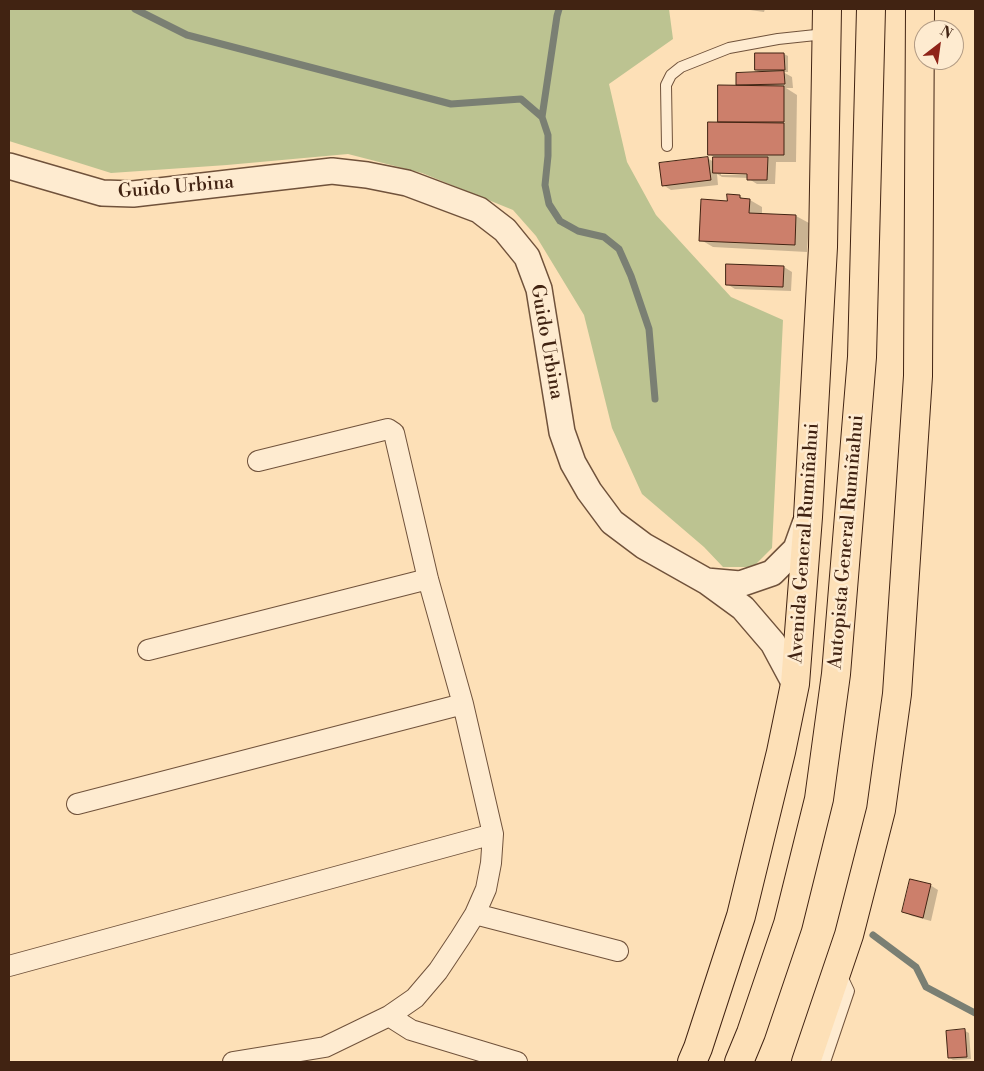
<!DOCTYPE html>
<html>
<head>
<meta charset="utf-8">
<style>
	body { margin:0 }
	#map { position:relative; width:984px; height:1071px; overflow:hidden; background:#fde0b7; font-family:"Libre Bodoni",serif }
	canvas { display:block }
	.frame { position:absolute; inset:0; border:10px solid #412312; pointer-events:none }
	.north { position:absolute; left:914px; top:20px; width:50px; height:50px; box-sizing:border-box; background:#feebd0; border:1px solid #b29b84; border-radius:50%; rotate:30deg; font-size:14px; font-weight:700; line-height:20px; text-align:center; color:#412312 }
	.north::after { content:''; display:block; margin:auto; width:18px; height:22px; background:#8f2418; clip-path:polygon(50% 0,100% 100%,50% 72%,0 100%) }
</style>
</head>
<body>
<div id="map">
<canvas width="984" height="1071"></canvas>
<div class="frame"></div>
<div class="north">N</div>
</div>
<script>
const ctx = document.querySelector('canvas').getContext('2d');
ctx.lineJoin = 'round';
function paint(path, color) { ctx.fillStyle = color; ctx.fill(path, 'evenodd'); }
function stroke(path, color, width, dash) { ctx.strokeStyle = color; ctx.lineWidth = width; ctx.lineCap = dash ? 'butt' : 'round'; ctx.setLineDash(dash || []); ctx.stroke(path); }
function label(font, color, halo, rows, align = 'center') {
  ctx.font = font + ' "Libre Bodoni",serif'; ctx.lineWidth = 5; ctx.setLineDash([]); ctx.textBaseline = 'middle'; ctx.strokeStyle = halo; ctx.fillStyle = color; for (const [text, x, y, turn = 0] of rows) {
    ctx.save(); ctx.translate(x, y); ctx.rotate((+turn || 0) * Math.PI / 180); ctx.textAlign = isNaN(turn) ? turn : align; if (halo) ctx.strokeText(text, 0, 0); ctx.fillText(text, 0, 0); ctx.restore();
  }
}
const green = new Path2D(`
	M 9,9 L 669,9 L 673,39 L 609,84 L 627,162 L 656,215 L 731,297 L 783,320 L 772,548 L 753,567 L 723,567 L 704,547 L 642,494 L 612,428 L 584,315 L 536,236 L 513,210 L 422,173 L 348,154 L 227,165 L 111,173 L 9,141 Z`);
const shadow = new Path2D(`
	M 743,9 L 765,9 L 764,12 Z
	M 756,54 L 784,54 L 788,56 L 788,72 L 783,72 L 792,77 L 793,88 L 786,88 L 797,95 L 796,162 L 776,162 L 775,184 L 757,184 L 749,179 L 749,178 L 722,177 L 717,174 L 718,185 L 671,190 L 663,185 L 707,158 L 714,162 L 714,157 L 709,154 L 719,123 L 719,87 L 741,87 L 737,85 L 762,73 L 756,70 ZM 721,172 L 754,173 L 754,175 L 721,175 Z
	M 739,196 L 746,200 L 750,200 L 762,207 L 762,215 L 796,216 L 809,223 L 807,252 L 713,247 L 701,240 L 728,202 Z
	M 784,267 L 792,272 L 791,291 L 735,289 L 727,284 Z
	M 930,885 L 938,890 L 931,921 L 912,916 L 904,912 Z
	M 965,1031 L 969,1033 L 971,1059 L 953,1060 L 950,1058 Z`);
const stream = new Path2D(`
	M 135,9 L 187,35 L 451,104 L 521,99 L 542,117
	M 559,9 L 557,16 L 542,117 L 548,135 L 548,156 L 545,185 L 549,204 L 560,221 L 578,231 L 604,237 L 619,249 L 631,276 L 649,329 L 655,399
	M 873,935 L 916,967 L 926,987 L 975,1013`);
const building = new Path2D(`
	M 755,53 L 784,53 L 785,70 L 755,70 Z
	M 784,71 L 785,84 L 736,85 L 736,73 Z
	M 718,85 L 784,86 L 784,122 L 718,122 Z
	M 708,122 L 784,123 L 784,155 L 708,155 Z
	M 708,157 L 711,180 L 662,186 L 659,163 Z
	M 713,157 L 768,157 L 767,180 L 747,180 L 747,174 L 713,173 Z
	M 727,194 L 740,195 L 740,198 L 750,199 L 749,213 L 796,215 L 795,245 L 699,241 L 701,199 L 727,201 Z
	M 726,264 L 784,266 L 783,287 L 726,285 Z
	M 910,879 L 931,884 L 923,918 L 902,912 Z
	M 965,1029 L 967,1057 L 948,1058 L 946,1031 Z`);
const service = new Path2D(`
	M 667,146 L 666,85 L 671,75 L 681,67 L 729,48 L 778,39 L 825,34
	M 825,1062 L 849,991 L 841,974`);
const minor = new Path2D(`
	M 148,650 L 428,579
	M 77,804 L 463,704
	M 475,914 L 618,951
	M 9,966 L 493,834
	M 389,1016 L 411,1030 L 517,1062
	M 233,1062 L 325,1047 L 389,1016 L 415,998 L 438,971 L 460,938 L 475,914 L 486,889 L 491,863 L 493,834 L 463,704 L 428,579 L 394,433 L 388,429 L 258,461`);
const tertiary = new Path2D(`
	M 9,166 L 102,193 L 133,194 L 332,171 L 367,175 L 407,183 L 479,210 L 505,230 L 527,257 L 539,289 L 562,432 L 573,463 L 589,491 L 612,522 L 644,546 L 706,581 L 743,608 L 773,643 L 795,684
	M 706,581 L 740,584 L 772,573 L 796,549 L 805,524`);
const primary = new Path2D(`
	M 692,1062 L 698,1048 L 741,916 L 781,752 L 795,684 L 808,517 L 823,247 L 827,9`);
const trunk = new Path2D(`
	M 739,1062 L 751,1033 L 788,924 L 819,799 L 836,674 L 862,357 L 871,9
	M 806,1062 L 849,935 L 881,810 L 897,694 L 918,376 L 920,9`);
const streetNames = [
	["Guido Urbina",176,188,-5],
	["Guido Urbina",546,342,80],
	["Autopista General Rumiñahui",847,542,-85],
	["Avenida General Rumiñahui",805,543,-86]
];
paint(green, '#bcc391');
paint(shadow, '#0003');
stroke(stream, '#7a7f73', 7);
paint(building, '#cc7f6b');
stroke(building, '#412312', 1);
stroke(service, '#70523b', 12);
stroke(minor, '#70523b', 22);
stroke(tertiary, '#70523b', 28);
stroke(primary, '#412312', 30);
stroke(trunk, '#412312', 30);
stroke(service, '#feebd0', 10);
stroke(minor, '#feebd0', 20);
stroke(tertiary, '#feebd0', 25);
stroke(primary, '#fde0b7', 28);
stroke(trunk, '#fde0b7', 28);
label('19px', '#412312', '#feebd0', streetNames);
</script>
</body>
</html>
